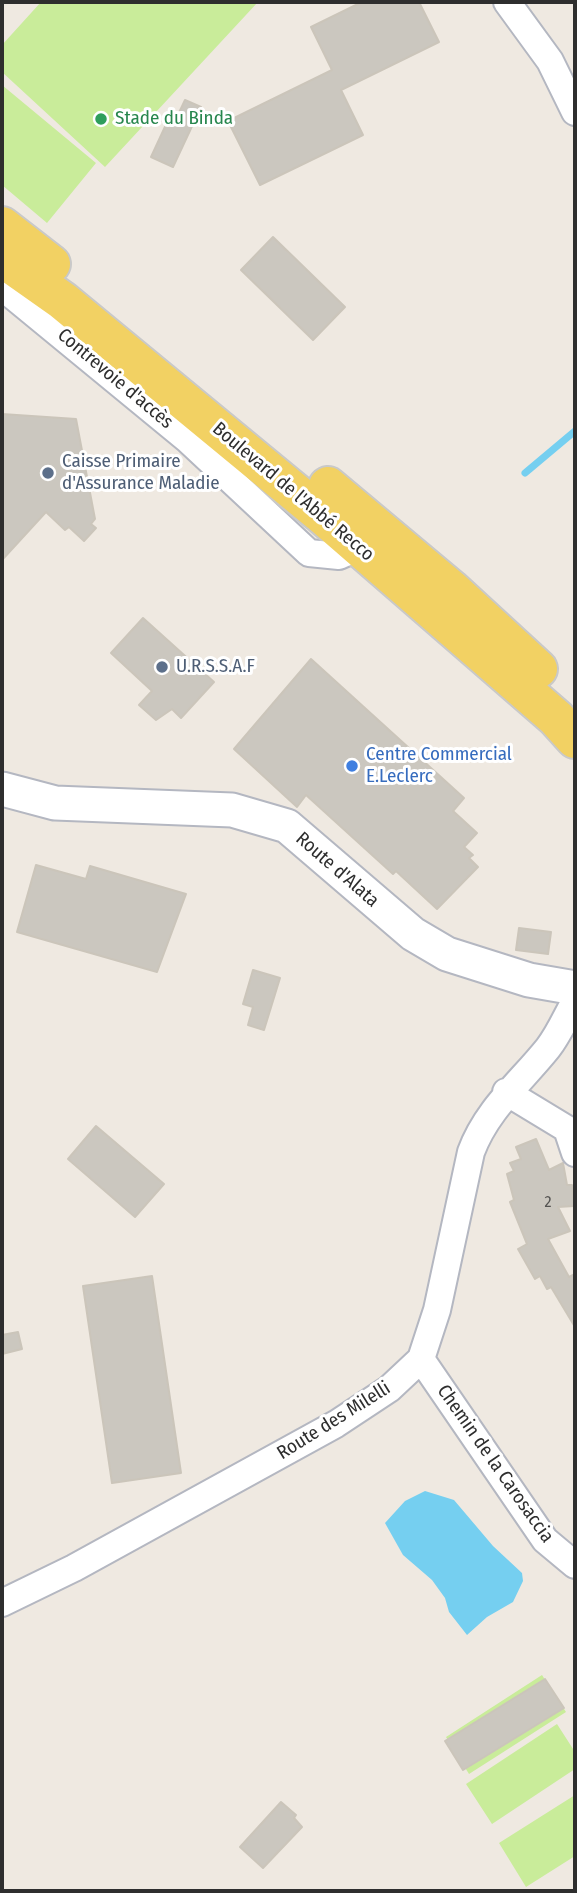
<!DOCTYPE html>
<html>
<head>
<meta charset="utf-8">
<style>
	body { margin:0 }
	#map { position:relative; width:577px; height:1893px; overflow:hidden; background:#efe9e1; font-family:"Fira Sans Condensed",sans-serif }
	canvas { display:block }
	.frame { position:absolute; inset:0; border:4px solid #2e2e2e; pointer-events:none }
</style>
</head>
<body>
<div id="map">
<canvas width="577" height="1893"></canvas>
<div class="frame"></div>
</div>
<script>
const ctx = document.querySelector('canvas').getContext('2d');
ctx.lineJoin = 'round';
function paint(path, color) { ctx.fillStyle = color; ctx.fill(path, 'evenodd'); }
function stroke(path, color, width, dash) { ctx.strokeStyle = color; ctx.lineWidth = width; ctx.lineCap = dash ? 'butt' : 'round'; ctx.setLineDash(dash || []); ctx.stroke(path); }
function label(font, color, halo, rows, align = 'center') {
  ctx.font = font + ' "Fira Sans Condensed",sans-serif'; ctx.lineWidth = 6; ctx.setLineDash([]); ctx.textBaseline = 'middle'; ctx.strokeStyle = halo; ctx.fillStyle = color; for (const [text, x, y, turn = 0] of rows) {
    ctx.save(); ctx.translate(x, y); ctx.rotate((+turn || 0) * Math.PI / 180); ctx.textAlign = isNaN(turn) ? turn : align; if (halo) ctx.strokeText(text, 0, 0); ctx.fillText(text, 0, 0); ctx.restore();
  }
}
const pitch = new Path2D(`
	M 41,2 L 258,2 L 105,167 L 2,72 L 2,45 Z
	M 2,85 L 96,163 L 47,223 L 2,185 Z
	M 542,1675 L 566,1712 L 469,1774 L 446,1737 Z
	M 557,1724 L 575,1752 L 575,1769 L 492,1824 L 466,1784 Z
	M 575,1795 L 575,1856 L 526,1887 L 499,1843 Z`);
const water = new Path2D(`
	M 425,1491 L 454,1500 L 493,1546 L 522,1573 L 523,1581 L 513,1602 L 487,1617 L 467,1635 L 449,1612 L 445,1598 L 432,1580 L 403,1555 L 385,1523 L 405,1501 Z`);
const stream = new Path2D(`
	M 525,473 L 575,431`);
const building = new Path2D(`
	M 362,2 L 419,2 L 439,42 L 341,90 L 363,135 L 260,185 L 228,121 L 332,70 L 311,27 Z
	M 185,100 L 201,107 L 173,167 L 151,157 L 170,116 L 176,119 Z
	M 273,237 L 345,307 L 313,340 L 241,270 Z
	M 2,414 L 76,419 L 95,519 L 91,524 L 96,528 L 84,541 L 69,527 L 65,530 L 46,512 L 2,560 Z
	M 143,618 L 214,682 L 181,718 L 172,709 L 156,720 L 139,705 L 152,691 L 111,653 Z
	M 311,659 L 464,798 L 453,811 L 477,833 L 464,847 L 473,855 L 469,858 L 478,867 L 437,909 L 396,871 L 393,874 L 306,795 L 297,807 L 234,749 Z
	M 36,865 L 86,879 L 90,866 L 186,894 L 157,972 L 17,932 Z
	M 519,928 L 551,932 L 548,954 L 516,950 Z
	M 253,970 L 280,978 L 264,1030 L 248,1025 L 253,1007 L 243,1004 Z
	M 96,1126 L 164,1184 L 135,1217 L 68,1159 Z
	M 536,1139 L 549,1170 L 563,1163 L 567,1185 L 572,1185 L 574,1206 L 558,1207 L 570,1231 L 548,1239 L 569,1277 L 575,1274 L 575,1327 L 551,1287 L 547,1289 L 540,1276 L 535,1279 L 518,1249 L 527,1244 L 510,1202 L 514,1200 L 507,1174 L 514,1171 L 510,1163 L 521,1159 L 516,1147 Z
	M 152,1276 L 181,1473 L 112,1483 L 83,1286 Z
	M 18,1332 L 22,1349 L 2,1354 L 2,1335 Z
	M 545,1679 L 564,1708 L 463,1770 L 445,1741 Z
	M 281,1802 L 296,1815 L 294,1818 L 302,1827 L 263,1868 L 240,1847 Z`);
const minor = new Path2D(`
	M 507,2 L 550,61 L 575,112
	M 2,287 L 188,440 L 309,553 L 339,556 L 359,547
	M 506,1092 L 567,1129 L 575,1153
	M 421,1359 L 545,1540 L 575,1565
	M 2,1603 L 74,1568 L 336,1424 L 389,1389 L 421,1359 L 437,1310 L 471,1152 C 487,1109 520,1083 548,1048 C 559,1034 566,1017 575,1001`);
const tertiary = new Path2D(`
	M 2,789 L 55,803 L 232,810 L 287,826 L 413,934 L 447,954 L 529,980 L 575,988`);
const primary = new Path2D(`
	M 2,226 L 51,264
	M 2,258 L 63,301 L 320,513 L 556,718 L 575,739
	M 328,486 L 451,589 L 538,669`);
const markers = [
	[101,119,7,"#2e9e5b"],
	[48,473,7,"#5c6f8a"],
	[162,667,7,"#5c6f8a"],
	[352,766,7,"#3f7fe0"]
];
const numberNames = [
	["2",548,1203]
];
const leisureNames = [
	["Stade du Binda",115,119]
];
const streetNames = [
	["Contrevoie d'accès",115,379,40],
	["Boulevard de l'Abbé Recco",293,492,40],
	["Route d'Alata",337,870,41],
	["Route des Milelli",334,1421,-32],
	["Chemin de la Carosaccia",495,1464,55]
];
const serviceNames = [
	["Caisse Primaire",62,462],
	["d'Assurance Maladie",62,484],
	["U.R.S.S.A.F",176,667]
];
const shopNames = [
	["Centre Commercial",366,755],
	["E.Leclerc",366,777]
];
paint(pitch, '#c9ec9a');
paint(water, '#75cff0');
stroke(stream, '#75cff0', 7);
paint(building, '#cbc7bf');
stroke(building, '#cbc5ba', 2);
stroke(minor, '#b4b7c1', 30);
stroke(tertiary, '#b4b7c1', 37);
stroke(primary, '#c9c9c9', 42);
stroke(minor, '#fff', 26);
stroke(tertiary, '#fff', 33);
stroke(primary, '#f2d163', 38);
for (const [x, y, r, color] of markers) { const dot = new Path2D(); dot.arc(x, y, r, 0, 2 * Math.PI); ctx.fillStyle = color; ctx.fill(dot); stroke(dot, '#fff', 2.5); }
label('16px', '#555452', null, numberNames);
label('19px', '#27864d', '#fff', leisureNames, 'left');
label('19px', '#2e2e2e', '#fff', streetNames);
label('19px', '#4e5e75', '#fff', serviceNames, 'left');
label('19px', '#366cbe', '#fff', shopNames, 'left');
</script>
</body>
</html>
